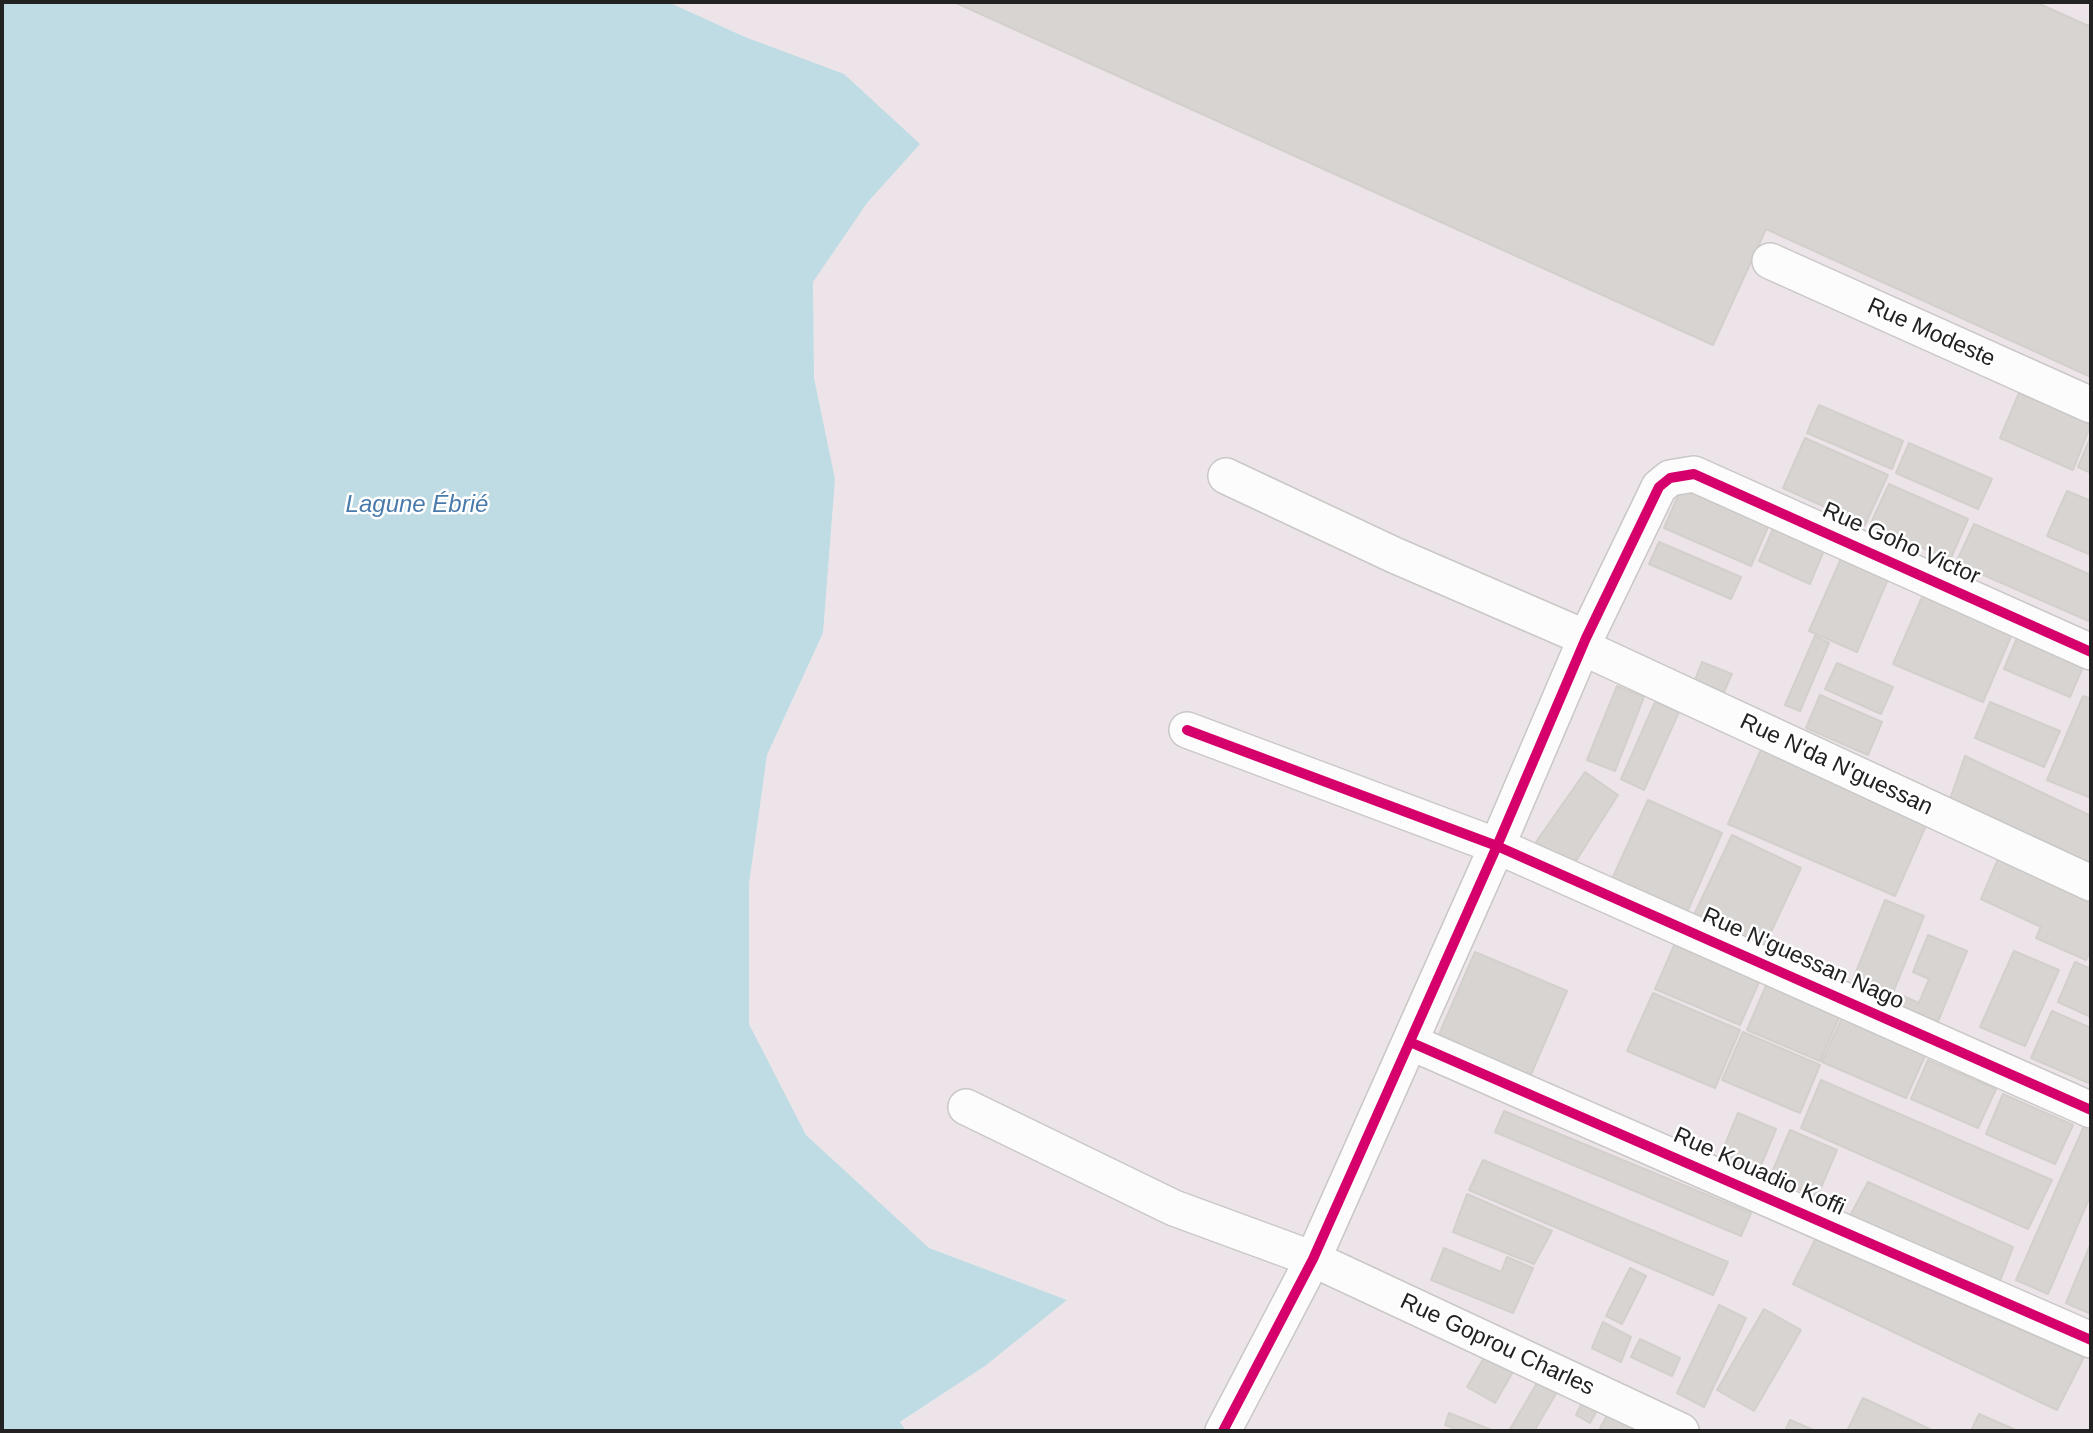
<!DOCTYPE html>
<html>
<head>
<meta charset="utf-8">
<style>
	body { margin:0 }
	#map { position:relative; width:2093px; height:1433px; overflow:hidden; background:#f0eeeb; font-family:Helvetica,sans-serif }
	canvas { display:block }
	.frame { position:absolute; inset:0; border:4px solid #222; pointer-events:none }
</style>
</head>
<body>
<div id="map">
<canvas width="2093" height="1433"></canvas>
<div class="frame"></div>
</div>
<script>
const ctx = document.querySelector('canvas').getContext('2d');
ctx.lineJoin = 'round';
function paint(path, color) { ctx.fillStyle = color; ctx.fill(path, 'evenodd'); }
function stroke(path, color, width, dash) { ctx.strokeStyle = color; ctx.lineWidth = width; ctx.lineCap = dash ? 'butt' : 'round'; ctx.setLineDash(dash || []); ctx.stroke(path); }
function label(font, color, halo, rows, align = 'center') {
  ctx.font = font + ' Helvetica,sans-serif'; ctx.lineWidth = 5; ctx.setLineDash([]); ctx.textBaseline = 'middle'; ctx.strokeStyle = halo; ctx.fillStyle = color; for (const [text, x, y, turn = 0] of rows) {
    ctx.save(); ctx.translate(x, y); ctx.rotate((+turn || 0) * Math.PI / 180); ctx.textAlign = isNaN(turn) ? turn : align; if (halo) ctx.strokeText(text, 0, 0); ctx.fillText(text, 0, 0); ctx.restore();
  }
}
const industrial = new Path2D(`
	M 668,2 L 2091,2 L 2091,1431 L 906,1431 L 900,1423 L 985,1366 L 1067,1300 L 929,1248 L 806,1135 L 749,1024 L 749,884 L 767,755 L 823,633 L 835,479 L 814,378 L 813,282 L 867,203 L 919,144 L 745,37 Z`);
const water = new Path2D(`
	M 2,2 L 668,2 L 745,37 L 844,74 L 920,144 L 867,203 L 813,282 L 814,378 L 835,479 L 823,633 L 767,755 L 749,884 L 749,1024 L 806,1135 L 929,1248 L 1067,1300 L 985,1366 L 900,1422 L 906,1431 L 2,1431 Z`);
const building = new Path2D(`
	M 954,2 L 2035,2 L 2091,27 L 2091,377 L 1766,229 L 1713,345 Z
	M 2019,393 L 2091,424 L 2073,470 L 2000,438 Z
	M 1819,405 L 1903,441 L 1892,469 L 1807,433 Z
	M 2091,436 L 2091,473 L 2078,467 Z
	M 1805,438 L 1888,475 L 1865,525 L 1783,488 Z
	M 1909,443 L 1992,479 L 1978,509 L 1896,473 Z
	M 1684,482 L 1771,520 L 1751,566 L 1664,528 Z
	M 1889,484 L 1968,519 L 1950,560 L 1870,525 Z
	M 2067,491 L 2091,501 L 2091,555 L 2047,536 Z
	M 1776,522 L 1827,543 L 1810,584 L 1759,561 Z
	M 1974,524 L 2091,575 L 2091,622 L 1956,563 Z
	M 1659,542 L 1741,577 L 1731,599 L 1649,564 Z
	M 1844,552 L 1891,572 L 1857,652 L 1809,631 Z
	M 1926,588 L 2015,627 L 1983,702 L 1893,664 Z
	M 2019,633 L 2086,660 L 2070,697 L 2004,669 Z
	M 1815,636 L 1829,643 L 1800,711 L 1785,705 Z
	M 1702,662 L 1732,674 L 1724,692 L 1695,680 Z
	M 1837,663 L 1893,687 L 1881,714 L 1825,689 Z
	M 1617,686 L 1644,697 L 1615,771 L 1587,760 Z
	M 1820,695 L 1882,722 L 1868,755 L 1806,728 Z
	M 2083,696 L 2091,699 L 2091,798 L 2047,780 Z
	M 1655,702 L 1679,712 L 1644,790 L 1621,779 Z
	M 1990,702 L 2060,731 L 2044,767 L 1975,738 Z
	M 1764,743 L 1931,814 L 1895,896 L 1728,824 Z
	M 1965,756 L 2091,816 L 2091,866 L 1949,802 Z
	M 1585,772 L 1618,795 L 1574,864 L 1536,842 Z
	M 1648,800 L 1722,833 L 1687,912 L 1612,879 Z
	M 1732,835 L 1801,868 L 1762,951 L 1692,919 Z
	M 2001,852 L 2091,893 L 2091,949 L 2086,960 L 2036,938 L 2041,927 L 1981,899 Z
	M 1885,900 L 1924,916 L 1888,1005 L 1849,989 Z
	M 1679,934 L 1764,971 L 1740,1025 L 1655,989 Z
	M 1928,935 L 1967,951 L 1934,1031 L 1895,1016 L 1903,996 L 1919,1003 L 1929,979 L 1913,972 Z
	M 2014,951 L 2059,970 L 2025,1046 L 1980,1027 Z
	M 1475,952 L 1567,991 L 1529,1079 L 1437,1039 Z
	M 2075,962 L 2091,969 L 2091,1017 L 2058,1002 Z
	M 1771,974 L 1844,1006 L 1820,1061 L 1747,1030 Z
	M 1653,993 L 1740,1030 L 1715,1088 L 1627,1051 Z
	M 1846,1009 L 1930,1045 L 1906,1098 L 1822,1062 Z
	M 2052,1011 L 2091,1028 L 2091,1084 L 2031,1058 Z
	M 1743,1032 L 1820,1065 L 1800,1113 L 1722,1080 Z
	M 1928,1060 L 1996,1089 L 1978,1128 L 1911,1099 Z
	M 1821,1080 L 2052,1180 L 2028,1229 L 1801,1128 Z
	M 2003,1094 L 2073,1125 L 2055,1164 L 1986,1134 Z
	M 1504,1111 L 1751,1213 L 1741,1236 L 1495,1132 Z
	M 1738,1113 L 1776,1129 L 1755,1180 L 1717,1164 Z
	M 2088,1117 L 2091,1118 L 2091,1194 L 2048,1294 L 2016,1280 Z
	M 1790,1130 L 1837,1150 L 1817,1197 L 1770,1177 Z
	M 1483,1160 L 1728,1262 L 1713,1295 L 1469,1190 Z
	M 1868,1182 L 2013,1247 L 1997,1289 L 1845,1225 Z
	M 1467,1194 L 1552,1231 L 1534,1264 L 1453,1232 Z
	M 1816,1238 L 2084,1357 L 2057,1410 L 1793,1284 Z
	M 2091,1243 L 2091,1314 L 2066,1303 Z
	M 1444,1248 L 1501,1272 L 1507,1257 L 1533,1268 L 1513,1313 L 1431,1280 Z
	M 1630,1268 L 1646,1276 L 1622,1324 L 1606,1316 Z
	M 1719,1305 L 1746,1318 L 1704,1407 L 1677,1393 Z
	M 1764,1309 L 1801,1330 L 1754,1411 L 1717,1390 Z
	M 1603,1322 L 1631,1337 L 1621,1362 L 1592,1348 Z
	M 1640,1339 L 1680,1358 L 1672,1376 L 1631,1357 Z
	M 1489,1349 L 1517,1365 L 1495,1403 L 1467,1387 Z
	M 1541,1376 L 1560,1387 L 1534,1431 L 1509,1431 Z
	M 1586,1395 L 1601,1403 L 1590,1423 L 1576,1415 Z
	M 1863,1398 L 1934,1431 L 1847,1431 Z
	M 1612,1407 L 1641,1424 L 1637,1431 L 1606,1431 L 1600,1428 Z
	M 1449,1413 L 1494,1431 L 1461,1431 L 1445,1425 Z
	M 1979,1414 L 2018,1431 L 1971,1431 Z
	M 1790,1420 L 1816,1431 L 1785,1431 Z`);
const street = new Path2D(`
	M 1770,261 L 2091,405
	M 1226,476 L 1394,555 L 1586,638
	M 1582,647 L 2091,883
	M 1187,730 L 1497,846 L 2091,1110
	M 1410,1042 L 2091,1340
	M 966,1107 L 1174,1208 L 1313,1259 L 1681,1431
	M 1223,1431 L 1313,1259 L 1497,846 L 1586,638 L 1659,487 L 1670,478 L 1694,474 L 2091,652`);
const cycleway = new Path2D(`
	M 1187,730 L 1497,846 L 2091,1110
	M 1410,1042 L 2091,1340
	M 1223,1431 L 1313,1259 L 1497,846 L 1586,638 L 1659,487 L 1670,478 L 1694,474 L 2091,652`);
const streetNames = [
	["Rue Modeste",1931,333,24],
	["Rue Goho Victor",1901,544,24],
	["Rue N'da N'guessan",1836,765,25],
	["Rue N'guessan Nago",1803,959,24],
	["Rue Kouadio Koffi",1759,1172,24],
	["Rue Goprou Charles",1497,1345,25]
];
const waterNames = [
	["Lagune Ébrié",417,505]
];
paint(industrial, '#ede4e9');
paint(water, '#bfdbe3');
paint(building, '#d7d4d2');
stroke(building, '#d3d0cc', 2);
stroke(street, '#c9c8c7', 38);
stroke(street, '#fdfcfc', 35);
stroke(cycleway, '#d6006c', 10);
label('23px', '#222', '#fff', streetNames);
label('italic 24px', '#4a7aab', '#fff', waterNames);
</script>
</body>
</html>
